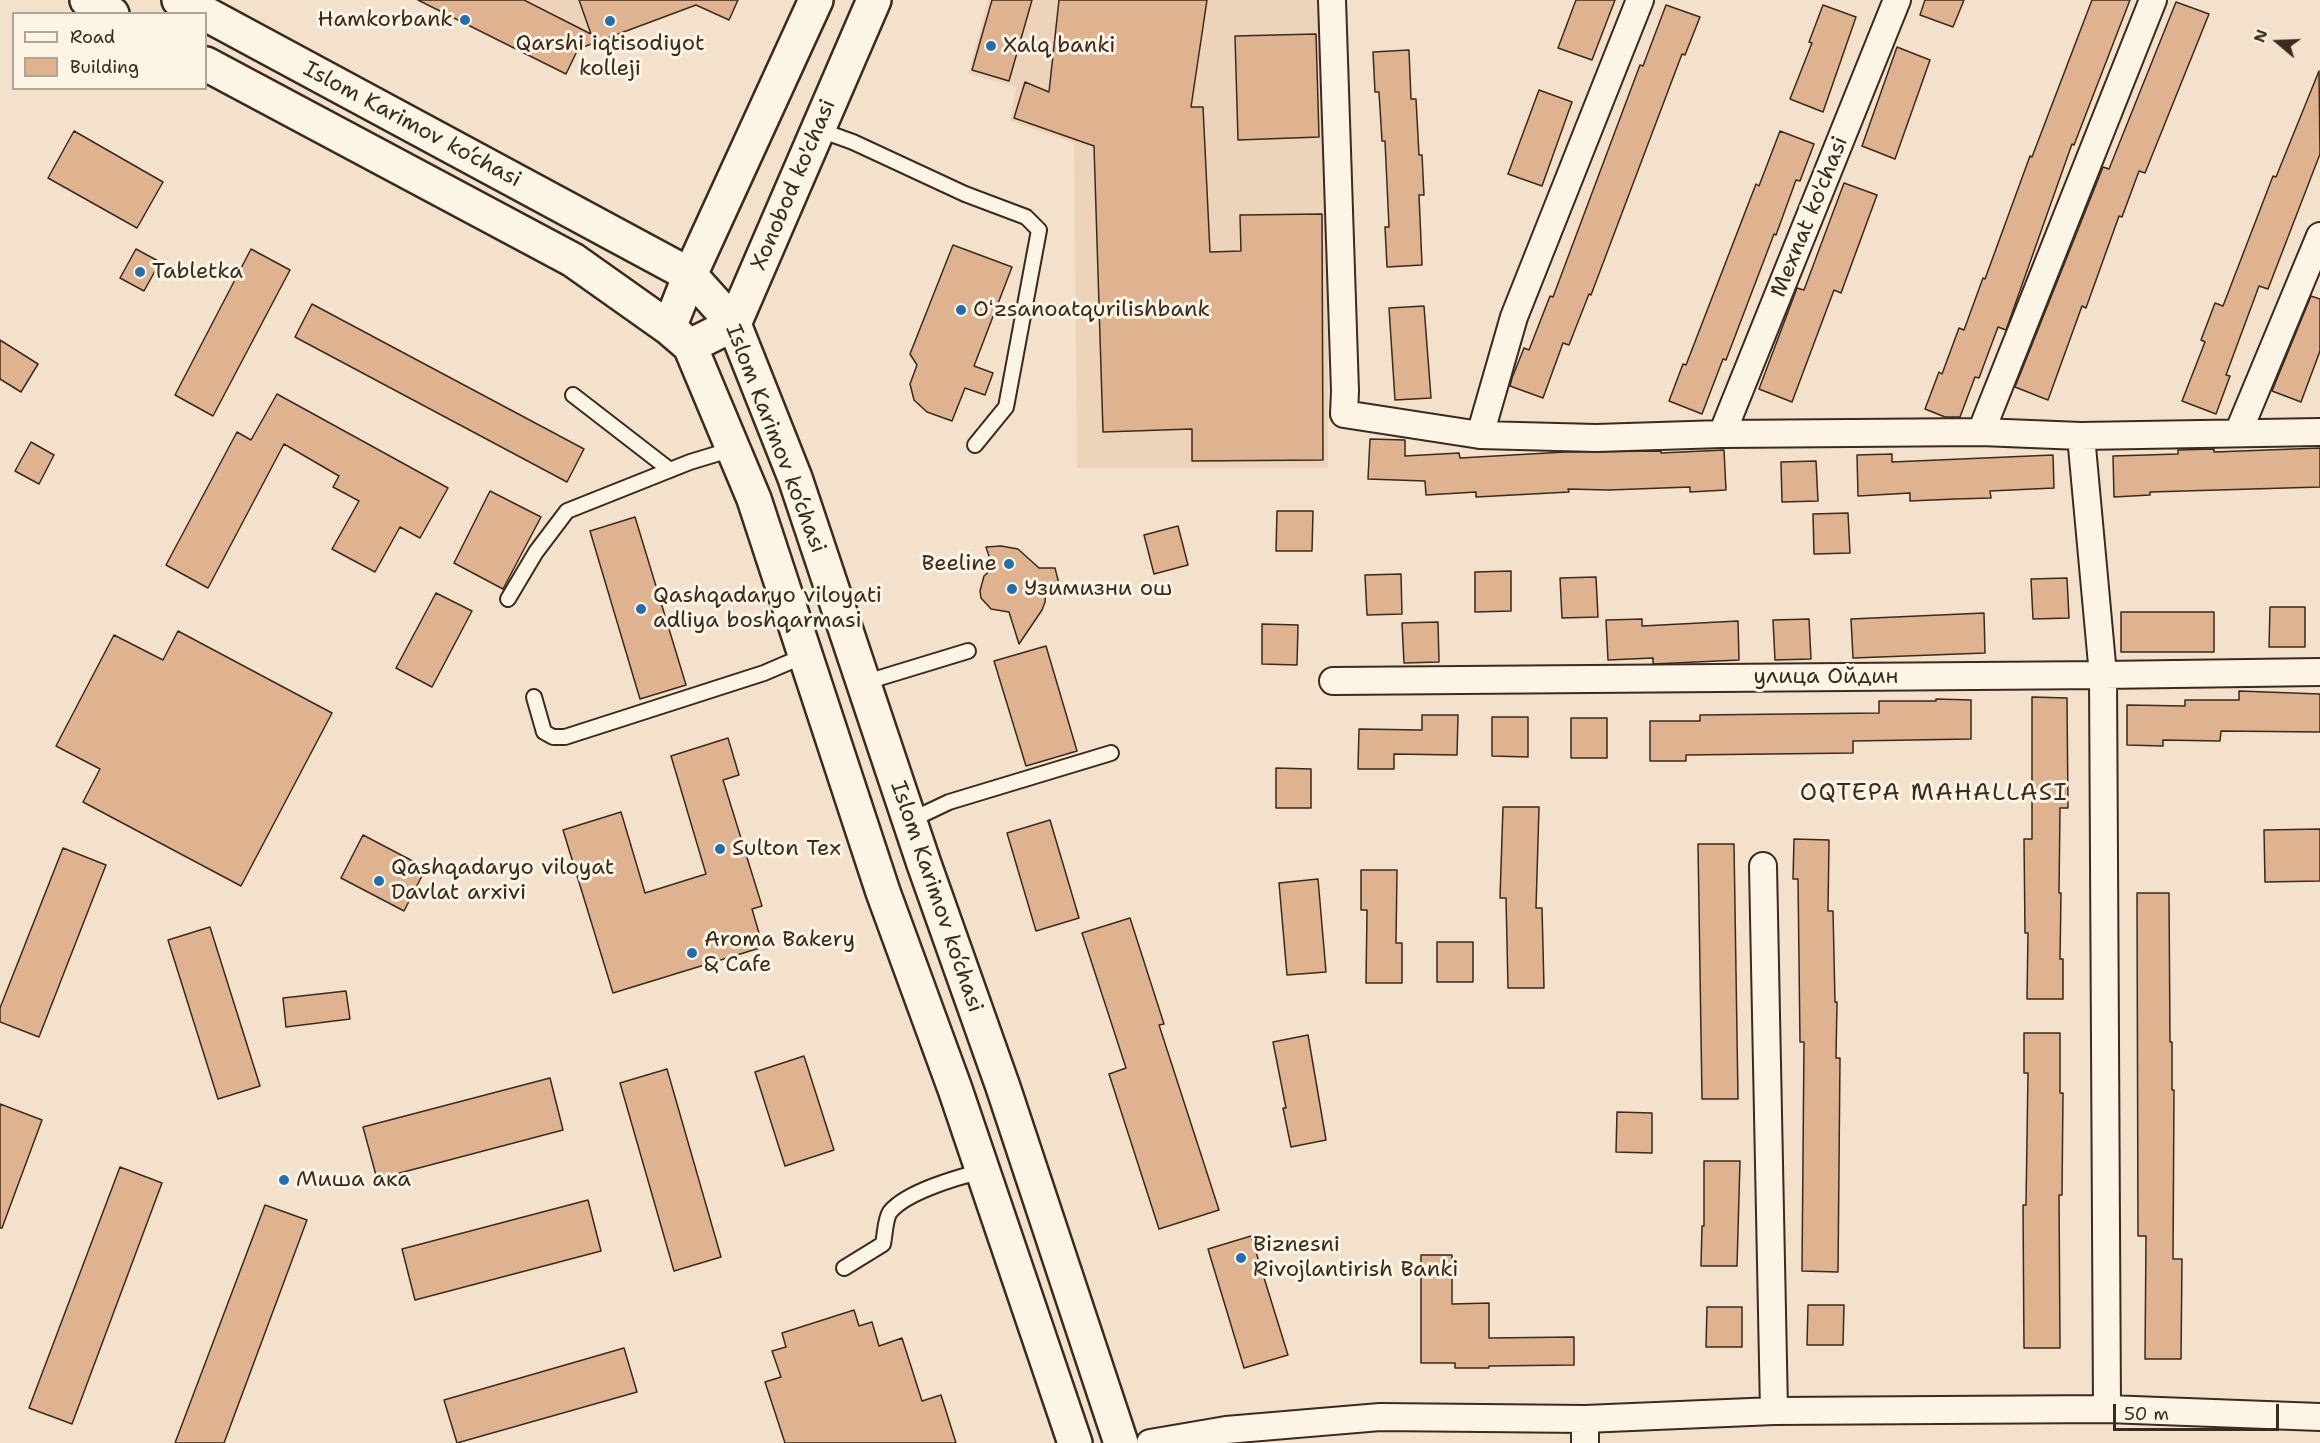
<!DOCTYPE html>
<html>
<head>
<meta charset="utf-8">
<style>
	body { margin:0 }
	#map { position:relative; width:2320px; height:1443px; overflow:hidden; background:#f3e1cc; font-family:"Shantell Sans",sans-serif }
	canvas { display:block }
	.legend { position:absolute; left:12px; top:12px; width:195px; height:78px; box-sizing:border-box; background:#fcf5e5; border:2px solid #afa495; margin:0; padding:8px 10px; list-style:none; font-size:18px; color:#3b2a1e }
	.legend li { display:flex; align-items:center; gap:12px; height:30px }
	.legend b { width:30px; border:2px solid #afa495 }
	.north { position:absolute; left:2248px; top:12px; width:60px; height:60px; -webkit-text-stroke:4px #fcf5e5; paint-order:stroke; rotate:289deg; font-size:16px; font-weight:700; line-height:24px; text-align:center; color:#3b2a1e }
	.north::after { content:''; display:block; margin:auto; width:21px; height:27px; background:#3b2a1e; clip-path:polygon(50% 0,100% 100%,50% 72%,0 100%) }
	.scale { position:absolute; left:2113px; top:1404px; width:166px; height:27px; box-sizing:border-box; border:3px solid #3b2a1e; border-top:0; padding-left:8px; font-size:18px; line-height:21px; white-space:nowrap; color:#3b2a1e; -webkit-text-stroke:4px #fcf5e5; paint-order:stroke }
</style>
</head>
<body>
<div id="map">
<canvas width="2320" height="1443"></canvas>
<ul class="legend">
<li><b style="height:8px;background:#fcf5e5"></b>Road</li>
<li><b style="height:16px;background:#dfb390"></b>Building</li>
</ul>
<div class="north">N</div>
<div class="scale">50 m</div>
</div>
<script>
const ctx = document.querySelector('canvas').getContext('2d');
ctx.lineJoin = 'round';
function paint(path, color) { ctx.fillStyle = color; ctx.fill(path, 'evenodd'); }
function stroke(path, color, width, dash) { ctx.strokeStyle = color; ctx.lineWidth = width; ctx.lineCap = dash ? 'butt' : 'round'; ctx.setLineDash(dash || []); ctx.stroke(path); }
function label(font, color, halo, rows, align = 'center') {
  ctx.font = font + ' "Shantell Sans",sans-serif'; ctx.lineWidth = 6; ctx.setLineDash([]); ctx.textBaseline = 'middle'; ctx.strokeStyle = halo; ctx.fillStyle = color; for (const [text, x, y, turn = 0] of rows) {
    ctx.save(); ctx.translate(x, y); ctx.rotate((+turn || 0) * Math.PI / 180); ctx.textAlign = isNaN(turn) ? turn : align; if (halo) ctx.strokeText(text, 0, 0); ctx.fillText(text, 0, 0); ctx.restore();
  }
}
const built = new Path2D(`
	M 524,0 L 687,0 L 676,5 L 678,12 L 595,43 L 590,31 L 587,32 Z
	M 988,0 L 1327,0 L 1328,468 L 1077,468 L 1074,143 L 1010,121 L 1016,87 L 968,74 Z`);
const building = new Path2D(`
	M 418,0 L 524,0 L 591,34 L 579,0 L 738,0 L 729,20 L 696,5 L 578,49 L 566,74 Z
	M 992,0 L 1032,0 L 1009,81 L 972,70 Z
	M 1059,0 L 1207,0 L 1191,107 L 1203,107 L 1210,252 L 1241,251 L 1240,215 L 1322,214 L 1323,460 L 1192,461 L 1192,429 L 1103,432 L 1094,146 L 1014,118 L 1025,82 L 1049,92 Z
	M 1576,0 L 1615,0 L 1592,60 L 1558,48 Z
	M 1925,0 L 1964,0 L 1953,27 L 1920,15 Z
	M 2092,0 L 2130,0 L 2074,145 L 2072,144 L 2006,330 L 1998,327 L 1979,378 L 1975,377 L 1960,417 L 1945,417 L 1925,409 L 1939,372 L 1942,374 L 1959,328 L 1964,330 L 1983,278 L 1985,279 L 2030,156 L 2032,157 Z
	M 2176,2 L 2209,14 L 2145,173 L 2139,171 L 2122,217 L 2119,216 L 2086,308 L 2082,306 L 2048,400 L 2015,387 L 2103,167 L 2109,169 Z
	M 1666,5 L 1700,17 L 1685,55 L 1682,54 L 1591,295 L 1589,294 L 1569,345 L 1563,343 L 1543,398 L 1510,386 L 1512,378 L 1524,348 L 1529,350 L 1550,296 L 1553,297 L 1640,65 L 1643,66 Z
	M 1823,5 L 1856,17 L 1823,112 L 1790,99 L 1812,43 L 1809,42 Z
	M 1316,34 L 1319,137 L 1238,140 L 1235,36 Z
	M 1897,47 L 1930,60 L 1895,159 L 1862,146 Z
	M 1409,50 L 1411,99 L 1416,99 L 1419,155 L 1422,155 L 1424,195 L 1419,195 L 1422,265 L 1387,267 L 1385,227 L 1389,227 L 1385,141 L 1382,141 L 1379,92 L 1375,92 L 1373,52 Z
	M 2319,71 L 2320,154 L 2268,289 L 2259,286 L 2226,375 L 2230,376 L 2216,414 L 2182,401 L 2205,342 L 2201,340 L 2215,303 L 2223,306 L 2273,176 L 2276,177 Z
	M 1539,90 L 1572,102 L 1542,186 L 1508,174 Z
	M 74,131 L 163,182 L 137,228 L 48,178 Z
	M 1780,131 L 1814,144 L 1800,181 L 1796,180 L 1776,235 L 1774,234 L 1726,360 L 1723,359 L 1702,414 L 1669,401 L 1683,364 L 1686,365 L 1756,184 L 1759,186 Z
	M 1844,183 L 1877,195 L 1841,293 L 1834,290 L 1792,402 L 1759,389 L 1797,288 L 1804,290 Z
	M 953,245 L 1012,267 L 974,366 L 993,373 L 985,395 L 965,388 L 952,421 L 927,412 L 914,400 L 910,384 L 917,365 L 910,354 Z
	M 136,249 L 160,262 L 144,291 L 120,278 Z
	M 251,249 L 290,270 L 213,416 L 175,395 Z
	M 2311,296 L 2320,299 L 2320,351 L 2301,402 L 2272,391 Z
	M 312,304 L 584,449 L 567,482 L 295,337 Z
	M 1424,306 L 1431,398 L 1395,400 L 1389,308 Z
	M 0,340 L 38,364 L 21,392 L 0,379 Z
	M 277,394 L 448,488 L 420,538 L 400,527 L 375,572 L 332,549 L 359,501 L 333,487 L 339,476 L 284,444 L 208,588 L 166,565 L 237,432 L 251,440 Z
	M 1370,439 L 1405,440 L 1405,456 L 1459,453 L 1460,458 L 1565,452 L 1661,451 L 1661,453 L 1724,450 L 1726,490 L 1690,492 L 1690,487 L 1609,490 L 1568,489 L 1569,492 L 1476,497 L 1476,492 L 1426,495 L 1425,481 L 1368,479 Z
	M 31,442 L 54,455 L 39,484 L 15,471 Z
	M 2320,448 L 2320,487 L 2150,492 L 2150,495 L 2114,497 L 2113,456 L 2178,454 L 2178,450 L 2214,449 L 2214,452 Z
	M 1892,454 L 1892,462 L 2053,455 L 2054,488 L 1990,491 L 1991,498 L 1955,499 L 1910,501 L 1910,493 L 1858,496 L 1857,455 Z
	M 1816,461 L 1818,501 L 1782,502 L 1781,462 Z
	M 490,491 L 541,517 L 503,589 L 454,563 Z
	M 1277,511 L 1313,511 L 1312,551 L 1276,551 Z
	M 1848,513 L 1850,553 L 1814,554 L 1813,514 Z
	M 635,517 L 686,685 L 640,699 L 590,531 Z
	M 1178,526 L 1188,565 L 1154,574 L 1144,535 Z
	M 1001,546 L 1018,549 L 1039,568 L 1055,568 L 1059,584 L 1046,586 L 1045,602 L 1042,610 L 1019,644 L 1009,612 L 991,609 L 981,598 L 980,591 L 984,576 L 993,568 L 986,547 Z
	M 1511,571 L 1511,611 L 1475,612 L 1475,572 Z
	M 1401,574 L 1402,614 L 1367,615 L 1365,575 Z
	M 1596,577 L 1598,617 L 1562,618 L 1560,578 Z
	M 2067,578 L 2069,618 L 2033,619 L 2031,579 Z
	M 436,593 L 472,611 L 432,687 L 396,668 Z
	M 2270,607 L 2305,607 L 2305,647 L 2269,647 Z
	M 2121,612 L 2214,612 L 2214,652 L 2121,652 Z
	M 1984,613 L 1985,653 L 1853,658 L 1851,619 Z
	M 1642,619 L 1642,626 L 1738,621 L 1739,660 L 1653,664 L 1653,658 L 1608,660 L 1606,620 Z
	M 1809,619 L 1811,659 L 1775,660 L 1773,620 Z
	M 1438,622 L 1439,662 L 1404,663 L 1402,623 Z
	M 1262,624 L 1298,625 L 1297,665 L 1262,664 Z
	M 178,631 L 332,713 L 241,886 L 83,802 L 100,769 L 56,746 L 114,635 L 163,660 Z
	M 1046,646 L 1077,751 L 1026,766 L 994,661 Z
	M 2239,691 L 2320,694 L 2320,732 L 2221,731 L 2220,741 L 2163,740 L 2163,746 L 2127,745 L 2127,705 L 2185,706 L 2185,700 L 2239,700 Z
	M 2032,697 L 2067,698 L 2068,808 L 2060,808 L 2059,893 L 2061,893 L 2060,959 L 2063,959 L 2063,999 L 2027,999 L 2028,933 L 2025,933 L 2024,839 L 2032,839 Z
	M 1936,699 L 1971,700 L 1971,739 L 1853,741 L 1853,753 L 1686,755 L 1686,761 L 1650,761 L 1650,721 L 1700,721 L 1700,715 L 1879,713 L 1879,701 L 1936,701 Z
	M 1422,715 L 1458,715 L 1457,755 L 1394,754 L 1394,769 L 1358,769 L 1359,729 L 1422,730 Z
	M 1492,717 L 1528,717 L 1528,757 L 1492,756 Z
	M 1571,718 L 1607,718 L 1607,758 L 1571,758 Z
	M 728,738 L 739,775 L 723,780 L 762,906 L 752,909 L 763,947 L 613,993 L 563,830 L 621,812 L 645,893 L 706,874 L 671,756 Z
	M 1276,768 L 1311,769 L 1311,808 L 1276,808 Z
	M 1503,807 L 1539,807 L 1536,908 L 1542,908 L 1544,988 L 1508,988 L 1506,898 L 1500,898 Z
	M 1050,820 L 1079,918 L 1036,931 L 1007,833 Z
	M 2320,829 L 2320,881 L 2265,882 L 2264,830 Z
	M 363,835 L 426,868 L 404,911 L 341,878 Z
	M 1794,839 L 1829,840 L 1828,911 L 1833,911 L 1835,1002 L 1837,1002 L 1836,1058 L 1840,1058 L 1838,1272 L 1802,1271 L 1804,1042 L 1800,1042 L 1798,879 L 1793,879 Z
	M 1698,844 L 1734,844 L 1738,1099 L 1702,1099 Z
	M 63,848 L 106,865 L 39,1037 L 0,1022 L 0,1008 Z
	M 1361,870 L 1397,870 L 1396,943 L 1402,943 L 1402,983 L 1366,983 L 1367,910 L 1361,910 Z
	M 1318,879 L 1326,972 L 1287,975 L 1279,883 Z
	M 2137,893 L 2169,893 L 2170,1042 L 2172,1042 L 2172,1090 L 2174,1090 L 2173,1259 L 2182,1259 L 2181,1359 L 2145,1359 L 2146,1236 L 2138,1236 Z
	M 1130,918 L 1164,1024 L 1159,1025 L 1219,1210 L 1159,1229 L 1109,1074 L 1126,1068 L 1082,933 Z
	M 210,927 L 260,1086 L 218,1099 L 168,940 Z
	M 1437,942 L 1473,942 L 1473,982 L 1437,982 Z
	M 346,991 L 350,1019 L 286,1027 L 283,998 Z
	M 2024,1033 L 2060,1033 L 2060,1093 L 2063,1093 L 2062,1195 L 2059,1195 L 2060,1348 L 2024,1348 L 2023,1205 L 2026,1205 L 2028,1073 L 2024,1073 Z
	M 1308,1035 L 1326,1140 L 1291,1147 L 1283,1108 L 1286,1108 L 1273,1042 Z
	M 804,1056 L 834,1150 L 785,1166 L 755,1072 Z
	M 667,1069 L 721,1257 L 674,1271 L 620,1083 Z
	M 550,1078 L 563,1130 L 377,1179 L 363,1127 Z
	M 0,1104 L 42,1120 L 2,1228 L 0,1228 Z
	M 1617,1112 L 1652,1113 L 1652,1153 L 1616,1152 Z
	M 1704,1161 L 1740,1161 L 1737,1266 L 1701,1266 L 1702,1226 L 1704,1226 Z
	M 120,1167 L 162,1183 L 72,1424 L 29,1408 Z
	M 588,1200 L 601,1251 L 415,1300 L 402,1249 Z
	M 265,1205 L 307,1220 L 224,1443 L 175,1443 Z
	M 1251,1236 L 1288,1355 L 1244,1368 L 1208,1249 Z
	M 1421,1255 L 1452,1255 L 1452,1304 L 1489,1303 L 1489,1338 L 1574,1337 L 1574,1365 L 1489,1366 L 1489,1368 L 1455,1368 L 1455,1363 L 1421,1363 Z
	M 1808,1305 L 1844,1305 L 1843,1345 L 1807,1345 Z
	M 1707,1307 L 1742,1307 L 1742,1347 L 1706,1347 Z
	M 854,1310 L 859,1326 L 872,1322 L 879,1346 L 902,1338 L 922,1401 L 941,1395 L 956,1443 L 785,1443 L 765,1382 L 781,1377 L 772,1351 L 786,1347 L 782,1333 Z
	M 624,1348 L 637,1392 L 457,1443 L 444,1400 Z`);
const service = new Path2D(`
	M 817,129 L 853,142 L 965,194 L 1026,217 L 1039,230 L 1006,407 L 975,445
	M 573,395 L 670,470
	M 508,599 L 536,552 L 567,511 L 690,462 L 733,449
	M 863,683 L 968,651
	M 534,697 L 544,732 L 553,737 L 565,737 L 764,673 L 806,655
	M 909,821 L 949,802 L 1111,753
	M 844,1268 L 883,1244 C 885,1235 885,1219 890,1212 C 906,1192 958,1177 983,1171`);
const minor = new Path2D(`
	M 1332,0 L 1345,391 L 1344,414 L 1480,435 L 1596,438 L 1722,434 L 1981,432 L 2081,436 L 2320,432
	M 1981,432 L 2153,0
	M 2238,433 L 2320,236
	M 1722,434 L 1897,0
	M 1480,435 L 1514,317 L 1640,0
	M 2081,436 L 2103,675 L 2107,1409
	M 1333,681 L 2103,675 L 2320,672
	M 1763,866 L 1774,1411
	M 1585,1419 L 1585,1443
	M 1150,1443 L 1226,1430 L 1380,1417 L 1585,1419 L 1774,1411 L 2107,1409 L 2320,1417`);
const secondary = new Path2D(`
	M 87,0 L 112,14
	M 179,0 L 204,14
	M 206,14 L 690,275 L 734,324 L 795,478 L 924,864 L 1003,1087 L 1121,1443
	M 206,64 L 573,260 L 669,328 L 690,346 L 754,499 L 883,892 L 955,1089 L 1075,1443
	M 669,328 L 690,275 L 816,0
	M 690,346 L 734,324 L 874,0`);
const markers = [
	[465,20,6,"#1f6fb2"],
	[610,21,6,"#1f6fb2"],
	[991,46,6,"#1f6fb2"],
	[140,272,6,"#1f6fb2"],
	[961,310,6,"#1f6fb2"],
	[1009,564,6,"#1f6fb2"],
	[1012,589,6,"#1f6fb2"],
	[641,609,6,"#1f6fb2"],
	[720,849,6,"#1f6fb2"],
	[379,881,6,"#1f6fb2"],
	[692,953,6,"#1f6fb2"],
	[284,1180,6,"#1f6fb2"],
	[1241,1258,6,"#1f6fb2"]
];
const poiNames = [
	["Hamkorbank",453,20,"right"],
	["Qarshi iqtisodiyot",610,44,"center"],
	["kolleji",610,69,"center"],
	["Xalq banki",1003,46],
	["Tabletka",152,272],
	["Oʻzsanoatqurilishbank",973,310],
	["Beeline",997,564,"right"],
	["Узимизни ош",1024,589],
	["Qashqadaryo viloyati",653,596],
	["adliya boshqarmasi",653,621],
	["Sulton Tex",732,849],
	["Qashqadaryo viloyat",391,868],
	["Davlat arxivi",391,893],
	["Aroma Bakery",704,940],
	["& Cafe",704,965],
	["Миша ака",296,1180],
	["Biznesni",1253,1245],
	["Rivojlantirish Banki",1253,1270]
];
const streetNames = [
	["Islom Karimov ko‘chasi",412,125,28],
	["Xonobod ko'chasi",794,185,-67],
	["Mexnat ko'chasi",1810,217,-68],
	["Islom Karimov ko‘chasi",775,439,69],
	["улица Ойдин",1826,677],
	["Islom Karimov ko‘chasi",936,897,71]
];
const neighbourhoodNames = [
	["OQTEPA MAHALLASI",1934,794]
];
paint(built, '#edd3ba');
paint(building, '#dfb390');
stroke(building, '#3b2a1e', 1.5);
stroke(service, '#3b2a1e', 18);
stroke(minor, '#3b2a1e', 30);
stroke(secondary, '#3b2a1e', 38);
stroke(service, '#fcf5e5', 14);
stroke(minor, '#fcf5e5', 26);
stroke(secondary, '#fcf5e5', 33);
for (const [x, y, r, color] of markers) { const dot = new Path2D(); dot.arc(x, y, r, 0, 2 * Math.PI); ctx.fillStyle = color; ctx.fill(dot); stroke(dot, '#fcf5e5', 2); }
label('22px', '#3b2a1e', '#fcf5e5', poiNames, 'left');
label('22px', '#3b2a1e', '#fcf5e5', streetNames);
ctx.letterSpacing = '1.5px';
label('24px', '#3b2a1e', '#fcf5e5', neighbourhoodNames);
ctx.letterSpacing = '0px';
</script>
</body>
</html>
